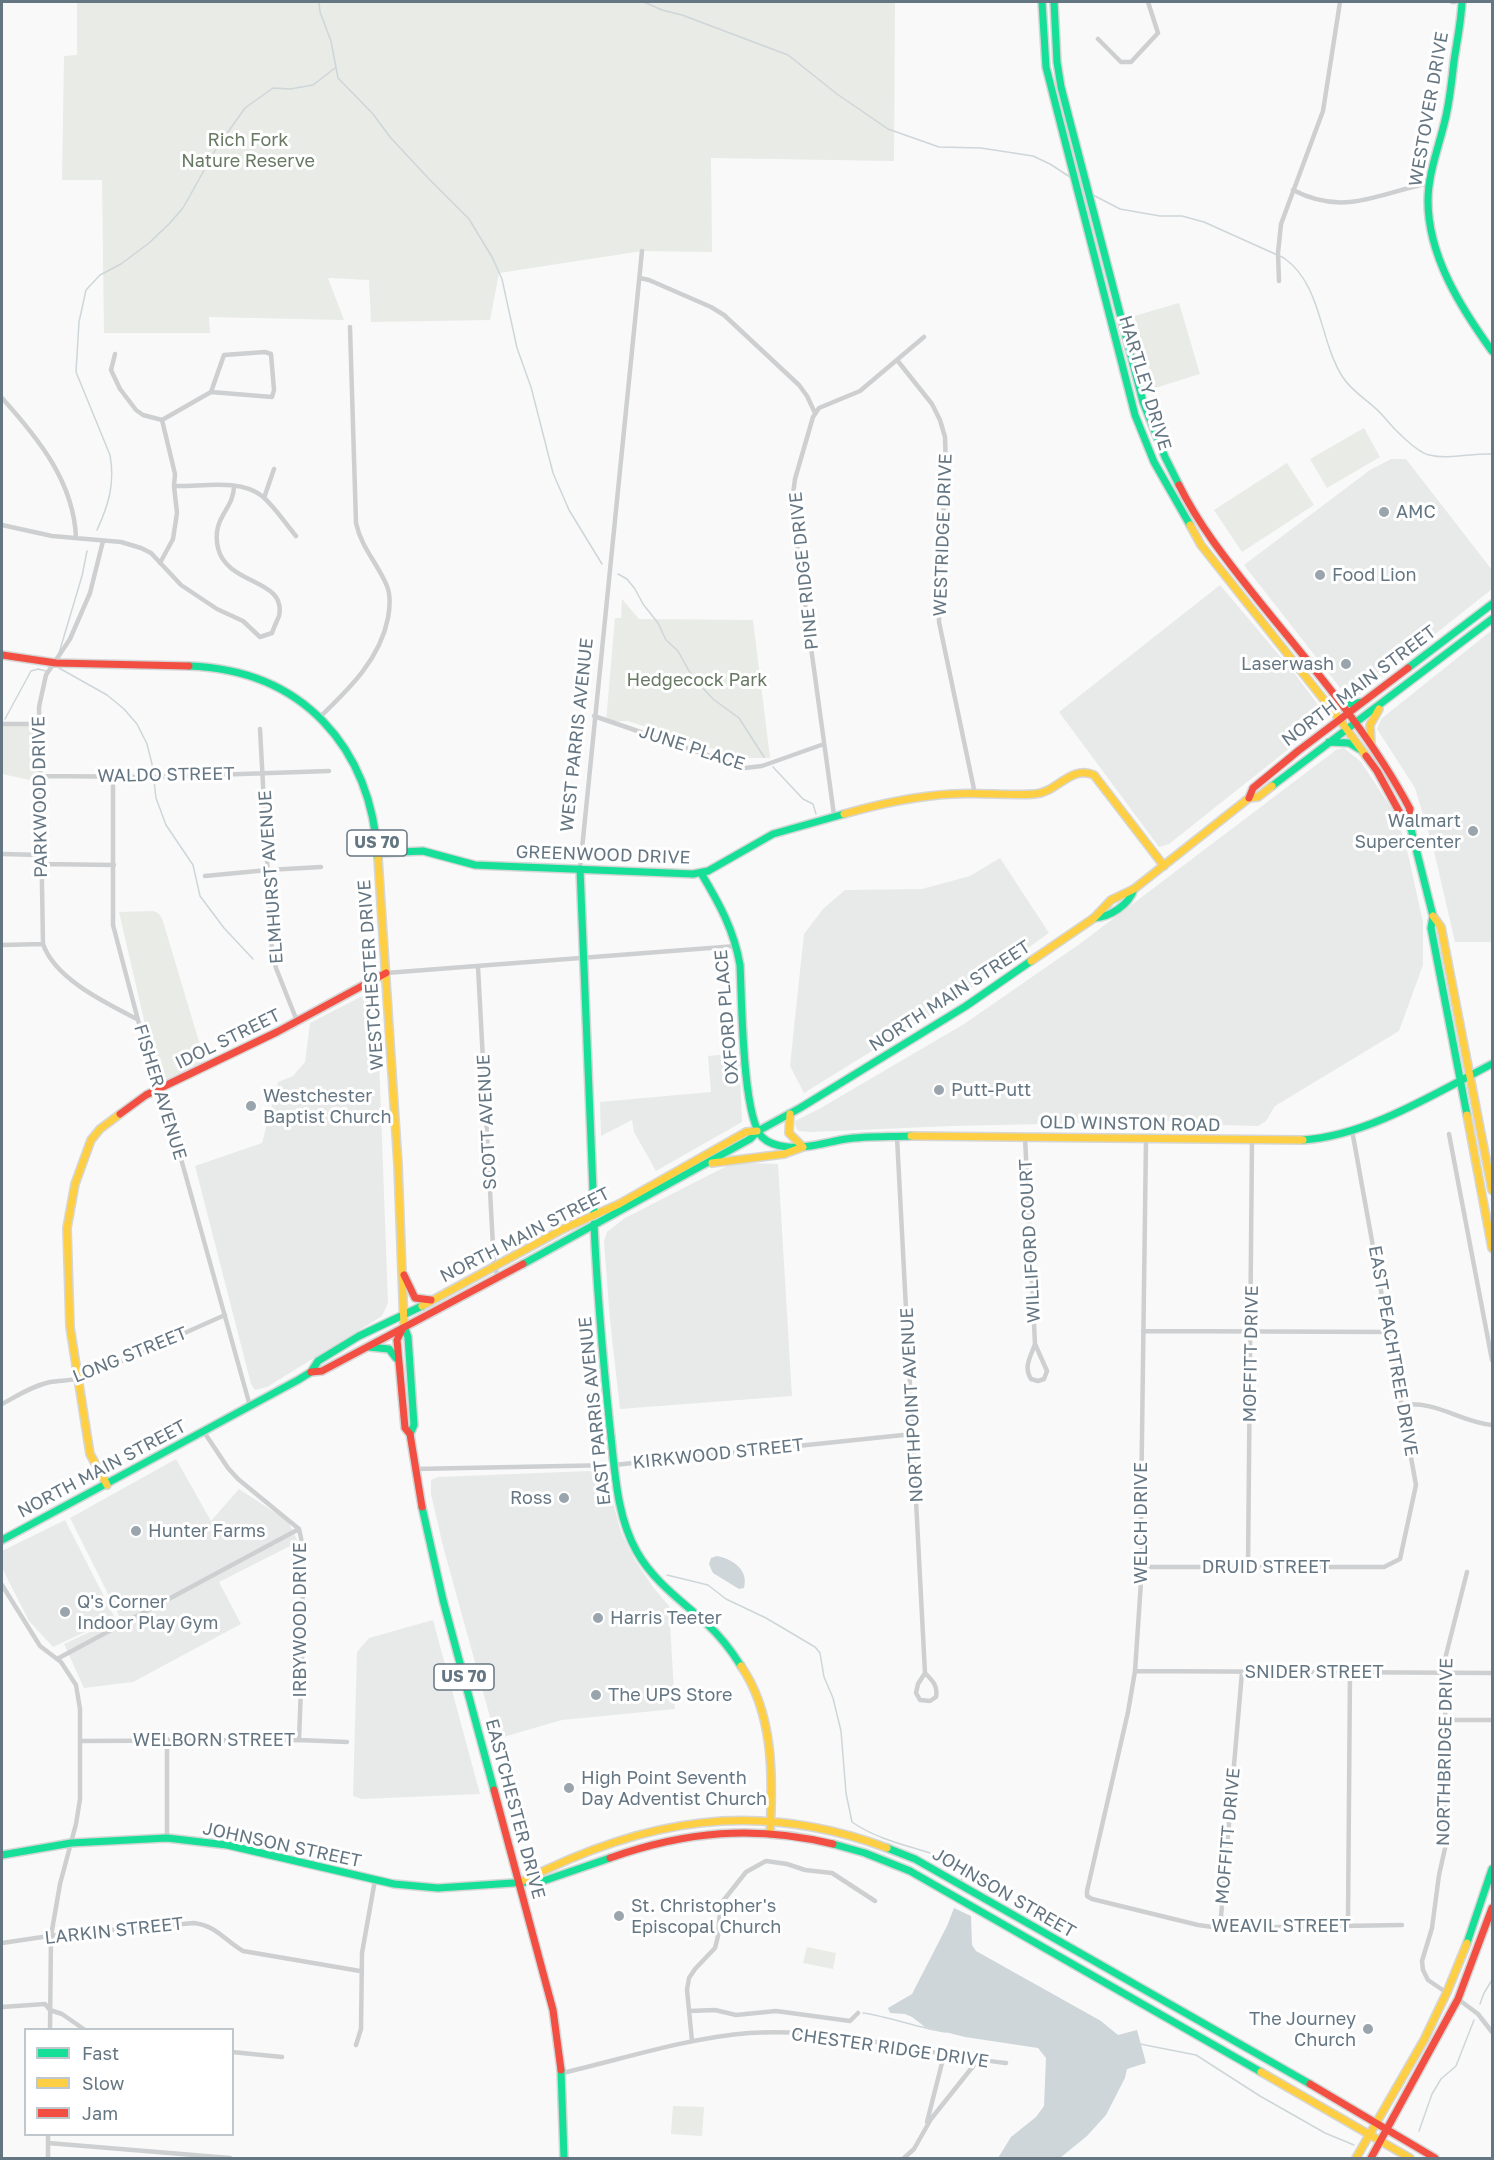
<!DOCTYPE html>
<html>
<head>
<meta charset="utf-8">
<style>
	body { margin:0 }
	#map { position:relative; width:1494px; height:2160px; overflow:hidden; background:#f9f9f9; font-family:"Golos Text",sans-serif }
	canvas { display:block }
	.frame { position:absolute; inset:0; border:3px solid #657683; pointer-events:none }
	.legend { position:absolute; left:24px; top:2028px; width:210px; height:108px; box-sizing:border-box; background:#fff; border:2px solid #c1c8cd; margin:0; padding:8px 10px; list-style:none; font-size:18px; color:#657683 }
	.legend li { display:flex; align-items:center; gap:12px; height:30px }
	.legend b { width:30px; border:2px solid #c1c8cd }
</style>
</head>
<body>
<div id="map">
<canvas width="1494" height="2160"></canvas>
<div class="frame"></div>
<ul class="legend">
<li><b style="height:8px;background:#16e098"></b>Fast</li>
<li><b style="height:8px;background:#ffcf43"></b>Slow</li>
<li><b style="height:8px;background:#f24e42"></b>Jam</li>
</ul>
</div>
<script>
const ctx = document.querySelector('canvas').getContext('2d');
ctx.lineJoin = 'round';
function paint(path, color) { ctx.fillStyle = color; ctx.fill(path, 'evenodd'); }
function stroke(path, color, width, dash) { ctx.strokeStyle = color; ctx.lineWidth = width; ctx.lineCap = dash ? 'butt' : 'round'; ctx.setLineDash(dash || []); ctx.stroke(path); }
function label(font, color, halo, rows, align = 'center') {
  ctx.font = font + ' "Golos Text",sans-serif'; ctx.lineWidth = 6; ctx.setLineDash([]); ctx.textBaseline = 'middle'; ctx.strokeStyle = halo; ctx.fillStyle = color; for (const [text, x, y, turn = 0] of rows) {
    ctx.save(); ctx.translate(x, y); ctx.rotate((+turn || 0) * Math.PI / 180); ctx.textAlign = isNaN(turn) ? turn : align; if (halo) ctx.strokeText(text, 0, 0); ctx.fillText(text, 0, 0); ctx.restore();
  }
}
const built = new Path2D(`
	M 1391,459 L 1406,459 L 1492,570 L 1492,589 L 1357,696 L 1345,694 L 1244,565 L 1370,470 Z
	M 1220,585 L 1295,674 L 1324,713 L 1324,721 L 1169,844 L 1159,847 L 1059,712 Z
	M 1492,630 L 1492,942 L 1455,942 L 1434,851 L 1415,788 L 1377,729 L 1381,719 Z
	M 1344,748 L 1361,762 L 1392,809 L 1405,841 L 1423,922 L 1423,965 L 1399,1031 L 1275,1106 L 1266,1121 L 1258,1126 L 1219,1125 L 1184,1121 L 952,1126 L 811,1132 L 799,1131 L 796,1128 L 795,1121 L 819,1109 L 964,1024 L 1081,943 L 1336,750 Z
	M 1000,858 L 1049,933 L 953,1001 L 804,1093 L 790,1066 L 795,1018 L 804,934 L 823,909 L 845,890 L 922,889 L 970,876 Z
	M 370,992 L 375,994 L 377,1003 L 388,1303 L 382,1316 L 267,1387 L 255,1390 L 251,1384 L 195,1166 L 262,1143 L 278,1082 L 293,1076 L 305,1062 L 310,1023 Z
	M 739,1053 L 742,1122 L 656,1171 L 634,1132 L 632,1120 L 601,1136 L 600,1102 L 711,1092 L 708,1056 Z
	M 748,1163 L 778,1164 L 792,1396 L 620,1409 L 610,1320 L 604,1241 L 607,1232 L 625,1218 L 711,1174 L 727,1166 Z
	M 176,1459 L 211,1521 L 239,1489 L 288,1521 L 298,1542 L 219,1582 L 241,1624 L 133,1682 L 84,1688 L 64,1644 L 120,1618 L 70,1518 Z
	M 589,1471 L 605,1474 L 621,1532 L 635,1560 L 653,1587 L 669,1606 L 675,1709 L 562,1720 L 496,1739 L 443,1546 L 431,1494 L 431,1480 L 438,1477 Z
	M 65,1520 L 115,1618 L 53,1647 L 29,1621 L 2,1568 L 2,1551 Z
	M 433,1620 L 480,1794 L 362,1799 L 353,1796 L 357,1652 L 369,1638 Z`);
const green = new Path2D(`
	M 77,2 L 895,2 L 894,161 L 711,158 L 712,252 L 642,251 L 499,273 L 490,320 L 371,322 L 369,280 L 328,278 L 344,320 L 209,317 L 210,333 L 104,333 L 102,180 L 62,180 L 64,56 L 77,55 Z
	M 1179,303 L 1200,374 L 1155,388 L 1134,316 Z
	M 1364,428 L 1380,457 L 1327,488 L 1310,459 Z
	M 1287,463 L 1314,505 L 1242,552 L 1214,510 Z
	M 622,599 L 639,619 L 753,620 L 770,758 L 741,758 L 628,721 L 606,722 L 615,618 L 621,618 Z
	M 2,724 L 38,724 L 39,782 L 2,774 Z
	M 153,911 L 158,913 L 162,918 L 205,1062 L 168,1080 L 162,1080 L 153,1059 L 119,912 Z
	M 807,1947 L 836,1953 L 833,1969 L 803,1963 Z
	M 673,2106 L 704,2107 L 702,2136 L 671,2134 Z`);
const water = new Path2D(`
	M 717,1556 C 733,1559 749,1570 744,1588 L 739,1589 L 713,1573 L 709,1564 L 711,1558 Z
	M 954,1908 L 971,1916 L 972,1945 L 976,1951 L 1101,2021 L 1118,2035 L 1137,2030 L 1146,2063 L 1127,2069 L 1125,2078 L 1106,2115 L 1087,2136 L 1060,2158 L 998,2158 L 1011,2137 L 1036,2117 L 1044,2106 L 1046,2058 L 1038,2048 L 965,2037 L 925,2027 L 912,2017 L 905,2014 L 890,2013 L 888,2008 L 912,1994 L 947,1926 Z`);
const stream = new Path2D(`
	M 319,2 L 320,12 L 331,41 L 338,78 L 373,114 L 390,137 L 429,179 L 469,219 L 492,257 L 502,279 L 517,348 L 531,387 L 553,473 L 569,510 L 602,564
	M 644,2 L 662,10 L 682,15 L 788,55 L 837,94 L 888,129 L 939,147 L 981,148 L 1033,156 L 1050,164 L 1070,177
	M 1093,195 L 1120,209 L 1160,216 L 1182,216 L 1204,222 L 1284,258 C 1322,285 1319,339 1342,376 C 1352,393 1372,402 1384,417 C 1393,428 1416,452 1429,455 C 1450,460 1471,453 1492,454
	M 97,530 C 109,504 115,483 110,455 L 76,372 L 79,322 L 86,290 L 100,275 L 121,264 L 149,243 L 169,224 L 183,208 L 216,149 L 245,108 L 273,88 L 290,89 L 313,85 L 335,68
	M 618,574 L 627,579 L 635,589 L 643,604 L 658,623 L 666,640 L 678,651 L 689,671 L 701,686 L 713,699 L 739,718 L 764,757
	M 59,653 L 82,576 L 87,551
	M 59,668 L 107,695 L 124,709 L 137,724 L 147,744 L 152,764 L 156,798 L 166,825 L 193,865 L 200,896 L 224,928 L 253,959
	M 5,719 L 31,671 L 38,669 L 46,671
	M 773,767 L 803,799 L 813,804 L 816,814
	M 667,1575 L 708,1585 L 726,1599 L 766,1618 L 815,1647 L 820,1653 L 824,1677 L 833,1698 L 841,1731 L 846,1793 L 852,1822 C 885,1845 926,1848 962,1865 L 964,1870 L 961,1883
	M 1480,2004 L 1484,1993 L 1492,1980
	M 863,2013 C 891,2017 918,2028 946,2032
	M 1140,2044 L 1196,2055 L 1260,2096 L 1325,2133 L 1354,2145
	M 1419,2131 L 1432,2094 L 1441,2079 L 1456,2066 L 1474,2020`);
const street = new Path2D(`
	M 1452,2 L 1455,2
	M 1098,39 L 1121,62 L 1131,62 L 1158,33 L 1148,2
	M 1293,190 C 1345,217 1378,193 1430,183
	M 640,278 L 649,280 L 711,307 L 724,315 L 799,385 L 807,396 L 815,413
	M 1279,281 L 1278,253 L 1281,224 L 1323,111 L 1340,2
	M 115,354 L 111,370 L 120,389 L 136,410 L 143,415 L 162,420 L 211,392 L 272,397 L 274,390 L 271,354 L 265,352 L 224,355 L 211,392
	M 897,360 L 932,404 L 940,420 L 945,437 L 946,468 L 939,587 L 939,622 L 975,794
	M 2,398 C 38,438 74,482 76,538
	M 174,486 C 201,487 239,478 262,496 C 275,507 285,523 296,536
	M 264,498 L 274,469
	M 2,525 L 52,536 L 121,542 L 141,548 L 151,553 L 181,585 L 217,609 L 243,621 L 260,637 L 272,633 C 274,627 277,621 279,616 C 287,578 227,586 218,548 C 211,517 234,510 234,486
	M 103,541 L 90,593 L 70,639 L 46,675 L 39,707 L 43,944 C 55,979 106,1003 137,1019
	M 160,563 L 173,539 L 177,513 L 174,486 L 175,474 L 162,420
	M 321,716 C 350,688 380,659 388,618 C 390,607 391,596 387,586 C 378,564 361,547 356,523 L 350,327
	M 594,716 L 745,768 L 762,766 L 824,744
	M 2,724 L 38,724
	M 260,729 L 272,952 L 276,968 L 297,1021
	M 113,771 L 113,925 L 153,1077 L 166,1105 L 250,1406
	M 39,776 L 154,777 L 329,771
	M 834,815 L 799,560 L 792,502 L 795,479 L 813,417 L 819,408 L 860,391 L 924,337
	M 2,854 L 41,855
	M 41,864 L 114,865
	M 580,869 L 642,251
	M 205,876 L 268,870 L 321,867
	M 2,945 L 43,944
	M 478,967 L 494,1265 L 498,1277
	M 386,973 L 736,946
	M 1449,1134 L 1492,1360
	M 897,1137 L 925,1673 C 933,1681 938,1686 936,1697 L 930,1701 L 920,1700 L 916,1693 L 918,1684 L 925,1673
	M 1025,1137 L 1035,1344 L 1047,1371 L 1044,1379 L 1038,1381 L 1031,1379 C 1023,1367 1031,1356 1035,1344
	M 1146,1139 L 1141,1510 L 1142,1567 L 1135,1671 L 1128,1712 L 1087,1891 L 1087,1896 L 1092,1899 L 1198,1925 L 1220,1928 L 1402,1925
	M 1143,1331 L 1389,1332
	M 2,1404 C 17,1396 32,1386 50,1382 C 63,1380 75,1381 88,1376 L 225,1315
	M 1402,1405 C 1435,1400 1461,1422 1492,1425
	M 204,1432 L 228,1468 L 238,1479 L 299,1529 L 303,1547 L 302,1661 L 299,1740
	M 414,1469 L 614,1465 L 913,1434
	M 1142,1567 L 1384,1567 L 1400,1559 L 1416,1485 L 1352,1130
	M 1248,1567 L 1252,1140
	M 2,1585 L 40,1646 L 61,1662 L 76,1685 L 80,1709 L 80,1799 L 76,1824 L 60,1884 L 51,1936 L 50,2030
	M 57,1659 L 299,1529
	M 1135,1671 L 1492,1673
	M 1445,1720 L 1492,1720
	M 80,1741 L 299,1740 L 347,1742
	M 167,1838 L 167,1739
	M 1344,1925 L 1348,1920 L 1350,1672
	M 1220,1928 L 1242,1672
	M 2,1943 L 63,1934 L 194,1923 C 217,1926 224,1940 243,1951 L 360,1971
	M 1447,1993 L 1428,1980 L 1423,1970 L 1422,1961 L 1432,1928 L 1439,1875 L 1446,1844 L 1445,1659 L 1467,1572
	M 1458,1999 L 1478,2014 L 1492,2032
	M 2,2007 L 45,2004 L 50,2010 L 62,2014 L 85,2030
	M 689,2011 L 715,2010 L 736,2015 L 776,2011 L 850,2021 L 858,2013
	M 692,2041 L 687,1990 L 689,1978 L 695,1969 L 715,1948 L 718,1936 L 720,1912 L 723,1901 L 746,1872 L 766,1861 L 787,1864 L 805,1870 L 832,1873 L 875,1901
	M 356,2045 L 361,2029 L 362,1953 L 375,1880
	M 232,2052 L 282,2057
	M 562,2073 C 623,2059 687,2038 749,2033 C 836,2027 921,2054 1006,2063
	M 927,2122 L 944,2055
	M 48,2143 L 230,2158
	M 48,2158 L 48,2134
	M 904,2158 L 914,2149 L 931,2119 L 978,2060`);
const fast = new Path2D(`
	M 1042,2 L 1046,67 L 1135,415 L 1154,462 L 1190,525
	M 1054,2 L 1057,62 L 1061,87 L 1143,402 L 1165,457 L 1179,485
	M 1462,2 C 1461,22 1457,41 1454,61 C 1452,79 1450,98 1446,116 C 1440,144 1428,172 1428,201 C 1428,256 1461,308 1492,351
	M 189,666 C 302,670 371,746 378,858
	M 1408,668 L 1492,604
	M 1340,701 L 1352,704 L 1362,702
	M 1329,742 L 1349,743 L 1361,750
	M 1272,786 L 1492,619
	M 1409,813 L 1408,817 L 1433,916 L 1431,928 L 1467,1115
	M 378,853 L 423,851 L 475,865 L 693,874 L 708,871 L 773,834 L 844,814
	M 580,869 L 594,1215
	M 701,873 C 719,903 734,930 740,965 C 742,999 742,1115 762,1137 C 768,1143 778,1146 787,1147 C 807,1149 827,1142 846,1139 C 867,1136 889,1137 911,1136
	M 1094,918 C 1110,917 1129,905 1134,889
	M 1303,1140 C 1367,1136 1436,1093 1492,1064
	M 594,1224 C 597,1292 603,1360 610,1428 C 615,1470 616,1515 637,1552 C 654,1582 682,1601 707,1624 C 720,1636 731,1650 741,1666
	M 523,1264 C 598,1222 675,1181 750,1139 L 758,1131 L 800,1108 L 966,1006 L 1031,961
	M 404,1326 L 408,1337 L 414,1425 L 410,1434
	M 369,1347 L 389,1349 L 396,1358
	M 422,1507 L 443,1600 L 494,1790
	M 2,1540 L 298,1380 L 311,1372 L 318,1361 L 359,1336 L 422,1306
	M 833,1844 L 865,1853 L 910,1871 L 1261,2072
	M 887,1848 L 915,1859 L 1310,2084
	M 2,1855 L 71,1843 L 167,1838 L 227,1845 L 394,1884 L 438,1888 L 543,1881 L 610,1858
	M 1467,1943 L 1492,1869
	M 561,2070 L 564,2158`);
const slow = new Path2D(`
	M 1190,525 L 1201,545 L 1340,720 L 1366,756
	M 1371,744 L 1370,725 L 1379,709
	M 844,814 C 879,804 915,796 952,794 C 980,792 1008,796 1035,794 C 1058,792 1070,765 1094,775 L 1164,866
	M 378,858 L 398,1165 L 404,1326
	M 1433,916 L 1441,927 L 1492,1190
	M 1031,961 L 1094,918 L 1111,900 L 1134,889 L 1249,798 L 1258,797 L 1272,786
	M 1467,1115 L 1492,1248
	M 911,1136 L 1303,1140
	M 712,1163 L 784,1154 L 803,1147 L 789,1133 L 790,1114
	M 422,1306 L 563,1229 L 619,1204 L 746,1132 L 757,1131
	M 107,1485 L 90,1454 L 70,1327 L 67,1228 L 75,1184 L 91,1140 L 100,1129 L 120,1114
	M 741,1666 C 774,1714 773,1778 770,1833
	M 523,1881 C 644,1819 756,1799 887,1848
	M 1261,2072 L 1410,2158
	M 1356,2158 L 1424,2040 L 1447,1992 L 1467,1943`);
const jam = new Path2D(`
	M 1179,485 C 1201,529 1229,563 1259,601 C 1313,668 1370,733 1410,809 L 1409,813
	M 2,655 L 56,663 L 189,666
	M 1366,756 L 1377,771 L 1401,815 L 1408,817
	M 1249,798 L 1253,788 L 1298,751 L 1408,668
	M 120,1114 L 146,1095 L 277,1032 L 386,973
	M 404,1275 L 415,1298 L 431,1300
	M 403,1328 L 397,1340 L 405,1428 L 410,1434 L 422,1507
	M 311,1372 L 322,1371 L 523,1264
	M 494,1790 L 553,2010 L 561,2070
	M 610,1858 C 686,1831 755,1825 833,1844
	M 1310,2084 L 1435,2158
	M 1371,2158 L 1458,1999 L 1492,1908`);
const markers = [
	[1384,512,6,"#99a4ac"],
	[1320,575,6,"#99a4ac"],
	[1346,664,6,"#99a4ac"],
	[1473,831,6,"#99a4ac"],
	[939,1090,6,"#99a4ac"],
	[251,1106,6,"#99a4ac"],
	[564,1498,6,"#99a4ac"],
	[136,1531,6,"#99a4ac"],
	[65,1612,6,"#99a4ac"],
	[598,1618,6,"#99a4ac"],
	[596,1695,6,"#99a4ac"],
	[569,1788,6,"#99a4ac"],
	[619,1916,6,"#99a4ac"],
	[1368,2029,6,"#99a4ac"]
];
const shields = [
	[377,843,60],
	[464,1677,60]
];
const shieldNames = [
	["US 70",377,843],
	["US 70",464,1677]
];
const streetNames = [
	["WESTOVER DRIVE",1429,109,-80],
	["HARTLEY DRIVE",1145,383,73],
	["WESTRIDGE DRIVE",943,535,-88],
	["PINE RIDGE DRIVE",804,571,-96],
	["NORTH MAIN STREET",1359,686,-37],
	["WEST PARRIS AVENUE",577,735,-84],
	["JUNE PLACE",692,748,18],
	["WALDO STREET",166,775,-1],
	["PARKWOOD DRIVE",40,797,-91],
	["GREENWOOD DRIVE",603,855,2],
	["ELMHURST AVENUE",271,877,-94],
	["WESTCHESTER DRIVE",371,975,-94],
	["NORTH MAIN STREET",950,996,-33],
	["OXFORD PLACE",727,1017,-95],
	["IDOL STREET",228,1039,-26],
	["FISHER AVENUE",160,1092,73],
	["SCOTT AVENUE",487,1122,-93],
	["OLD WINSTON ROAD",1130,1124,1],
	["NORTH MAIN STREET",525,1235,-27],
	["WILLIFORD COURT",1030,1241,-93],
	["EAST PEACHTREE DRIVE",1393,1351,80],
	["MOFFITT DRIVE",1251,1354,-89],
	["LONG STREET",130,1355,-22],
	["NORTHPOINT AVENUE",912,1405,-93],
	["EAST PARRIS AVENUE",595,1411,-96],
	["KIRKWOOD STREET",718,1454,-6],
	["NORTH MAIN STREET",102,1469,-28],
	["WELCH DRIVE",1141,1523,-90],
	["DRUID STREET",1266,1567],
	["IRBYWOOD DRIVE",300,1620,-90],
	["SNIDER STREET",1314,1672],
	["WELBORN STREET",214,1740],
	["NORTHBRIDGE DRIVE",1445,1752,-89],
	["EASTCHESTER DRIVE",515,1809,75],
	["MOFFITT DRIVE",1228,1836,-85],
	["JOHNSON STREET",282,1845,12],
	["JOHNSON STREET",1004,1893,30],
	["WEAVIL STREET",1281,1926],
	["LARKIN STREET",114,1931,-6],
	["CHESTER RIDGE DRIVE",890,2048,8]
];
const parkNames = [
	["Rich Fork",248,140],
	["Nature Reserve",248,161],
	["Hedgecock Park",697,680]
];
const poiNames = [
	["AMC",1396,512],
	["Food Lion",1332,575],
	["Laserwash",1334,664,"right"],
	["Walmart",1461,821,"right"],
	["Supercenter",1461,842,"right"],
	["Putt-Putt",951,1090],
	["Westchester",263,1096],
	["Baptist Church",263,1117],
	["Ross",552,1498,"right"],
	["Hunter Farms",148,1531],
	["Q's Corner",77,1602],
	["Indoor Play Gym",77,1623],
	["Harris Teeter",610,1618],
	["The UPS Store",608,1695],
	["High Point Seventh",581,1778],
	["Day Adventist Church",581,1799],
	["St. Christopher's",631,1906],
	["Episcopal Church",631,1927],
	["The Journey",1356,2019,"right"],
	["Church",1356,2040,"right"]
];
paint(built, '#e8e9e9');
paint(green, '#e8ebe6');
paint(water, '#ced6d9');
stroke(stream, '#ced6d9', 1.5);
stroke(fast, '#d5d6d7', 10);
stroke(slow, '#d5d6d7', 10);
stroke(jam, '#d5d6d7', 10);
stroke(street, '#cecfd0', 4.5);
stroke(fast, '#16e098', 7);
stroke(slow, '#ffcf43', 7);
stroke(jam, '#f24e42', 7);
for (const [x, y, r, color] of markers) { const dot = new Path2D(); dot.arc(x, y, r, 0, 2 * Math.PI); ctx.fillStyle = color; ctx.fill(dot); stroke(dot, '#fff', 2); }
for (const [x, y, w] of shields) { const box = new Path2D(); box.roundRect(x - w / 2, y - 13, w, 26, 4.5); ctx.fillStyle = '#fff'; ctx.fill(box); stroke(box, '#657683', 1.5); }
label('bold 16px', '#657683', null, shieldNames);
label('18px', '#657683', '#fff', streetNames);
label('18px', '#687a64', '#fff', parkNames);
label('18px', '#657683', '#fff', poiNames, 'left');
</script>
</body>
</html>
